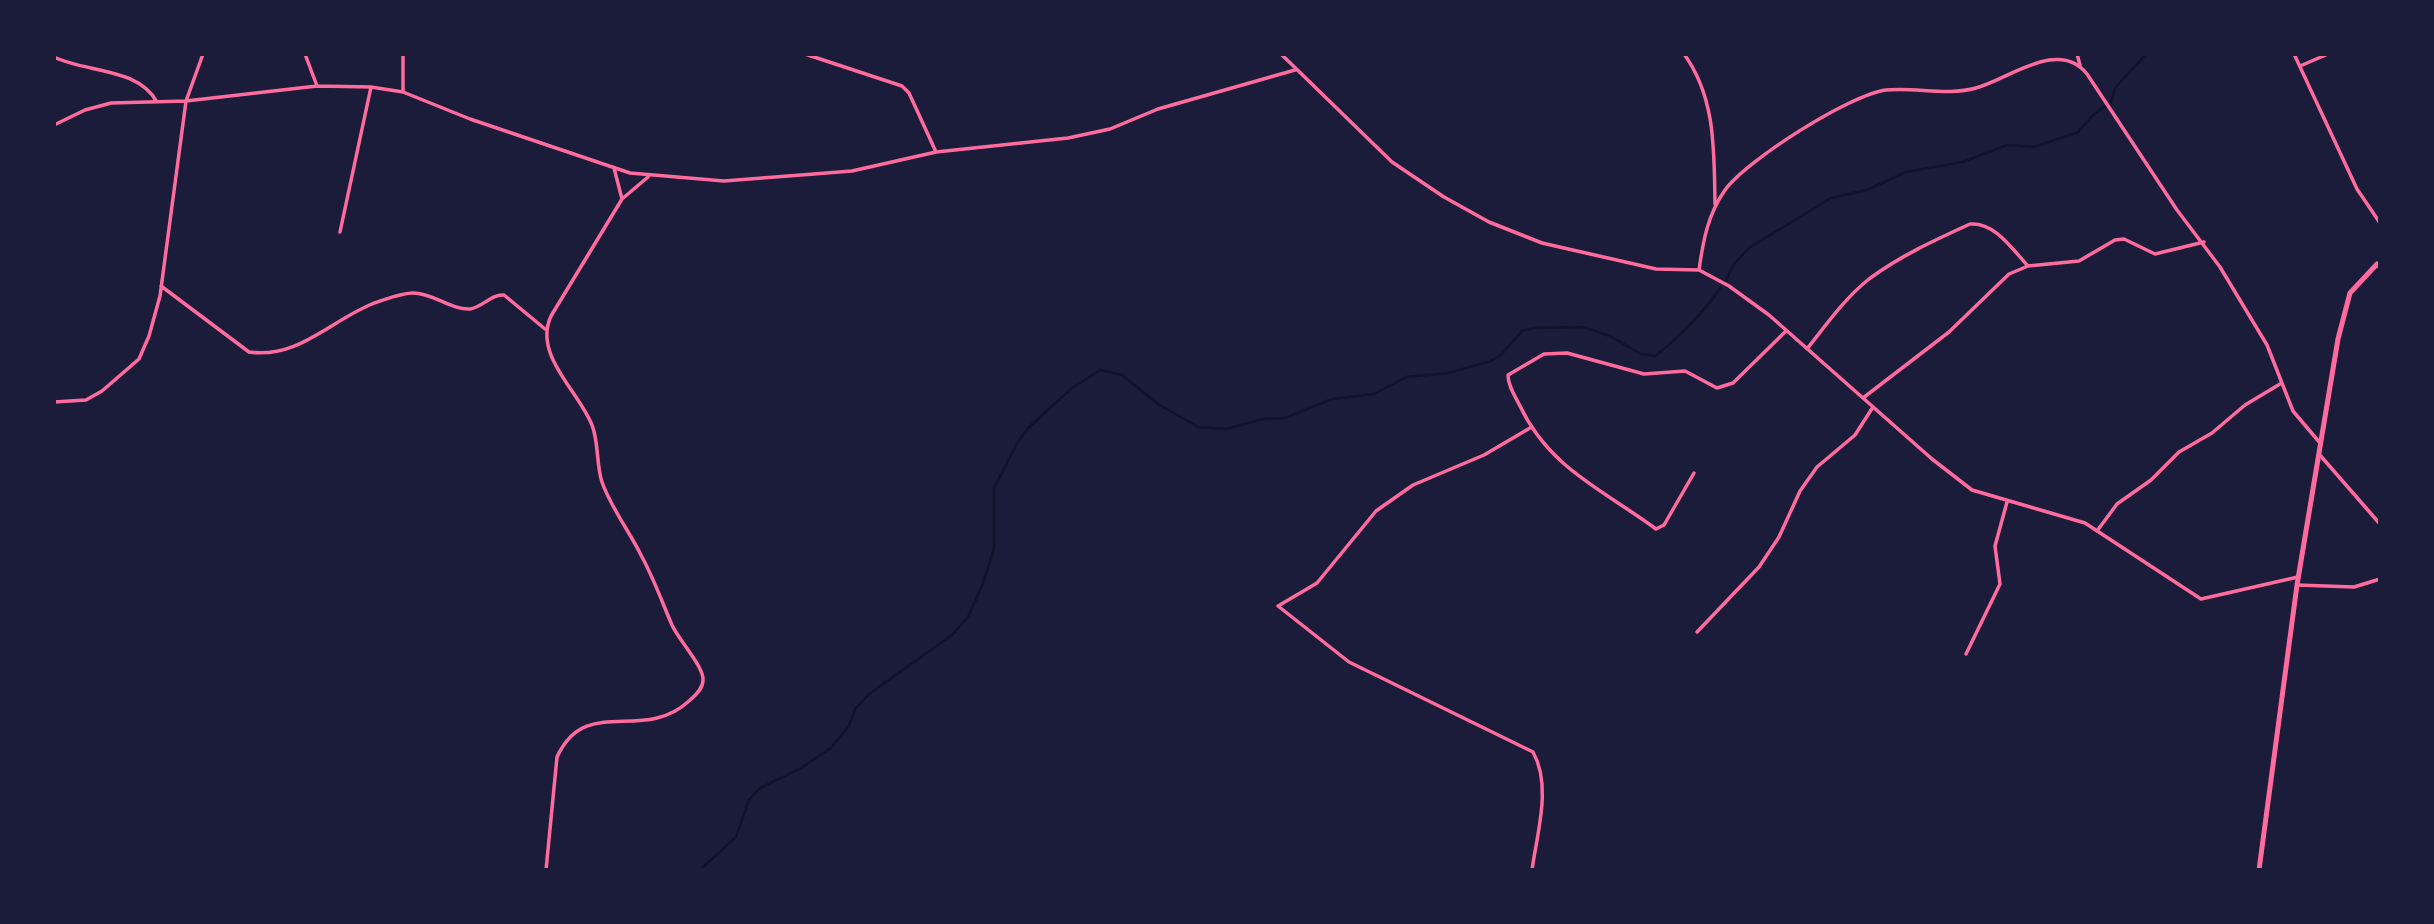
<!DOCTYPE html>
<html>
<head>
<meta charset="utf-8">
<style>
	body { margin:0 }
	#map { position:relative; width:2434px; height:924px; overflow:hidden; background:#1b1b3a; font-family:"Fira Sans Condensed",sans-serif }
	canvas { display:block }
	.frame { position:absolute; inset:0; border:56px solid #1b1b3a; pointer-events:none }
</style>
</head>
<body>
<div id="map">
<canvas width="2434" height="924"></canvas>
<div class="frame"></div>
</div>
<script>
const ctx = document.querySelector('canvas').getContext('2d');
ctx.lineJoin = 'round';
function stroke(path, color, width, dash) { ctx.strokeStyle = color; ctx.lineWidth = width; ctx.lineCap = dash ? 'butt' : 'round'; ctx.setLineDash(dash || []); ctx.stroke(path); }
const stream = new Path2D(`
	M 1726,280 L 1734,264 L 1749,248 L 1831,198 L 1867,190 L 1906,172 L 1963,162 L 2007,145 L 2034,147 L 2078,132 L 2094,114 L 2111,102 L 2115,88 L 2146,54
	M 700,870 L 736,837 L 749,800 L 760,788 L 801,768 L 831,748 L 849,726 L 855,709 L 869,694 L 952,635 L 968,617 L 982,586 L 994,549 L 994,488 L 1016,445 L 1028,428 L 1072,388 L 1100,370 L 1122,375 L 1158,404 L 1198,427 L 1226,429 L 1263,419 L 1285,418 L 1332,399 L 1374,394 L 1406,377 L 1448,373 L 1491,361 L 1501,355 L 1522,331 L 1534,328 L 1583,327 L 1610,336 L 1641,354 L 1655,356 C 1674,342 1708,308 1720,288`);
const minor = new Path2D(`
	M 305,54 L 317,86
	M 403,54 L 403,92
	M 805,54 L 902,86 L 909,93 L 936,152
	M 1281,54 L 1392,162 L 1444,197 L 1489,222 L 1542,243 L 1656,269 L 1699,270 L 1729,286 L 1769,315 L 1932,459 L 1972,490 L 2085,523 L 2201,599 L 2298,577
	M 1684,54 C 1716,98 1714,151 1715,204
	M 2077,54 L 2080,65
	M 2294,54 L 2357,189 L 2380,223
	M 54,57 C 87,73 137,67 157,102
	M 2300,66 L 2328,54
	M 54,125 L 85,110 L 111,103 L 186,101 L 317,86 L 371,87 L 403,92 L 470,119 L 630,173 L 724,181 L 852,171 L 936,152 L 1068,138 L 1110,129 L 1158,109 L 1295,70
	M 614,168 L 622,199
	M 340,232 L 371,87
	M 1699,270 C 1703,241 1708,214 1725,190 C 1747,160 1849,95 1886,90 C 1915,87 1948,96 1976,88 C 2009,79 2059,38 2087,74 L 2177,210 L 2220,267 L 2267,345 L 2293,411 L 2320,443
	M 161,286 L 249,352 C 298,359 330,321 372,304 C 383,300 401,293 413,293 C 433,293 451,310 470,309 C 483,307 491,294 504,295 L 545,329
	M 1807,349 C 1826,325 1845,298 1869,279 C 1900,256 1935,240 1970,224 C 1995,222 2012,249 2028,266
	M 1863,398 L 1949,332 L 2009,274 L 2028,266 L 2079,261 L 2115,240 L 2124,239 L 2155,254 L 2204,242
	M 54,402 L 86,400 L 102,391 L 139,359 L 149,336 L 160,296 L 186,101 L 203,54
	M 1530,428 L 1484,455 L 1413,485 L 1376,511 L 1317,583 L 1278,606 L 1349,662 L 1533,752 C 1552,786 1537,833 1532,870
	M 2319,454 L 2380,524
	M 1694,473 L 1664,525 L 1656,529 C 1602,489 1550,469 1520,406 C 1515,396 1508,386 1508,375 L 1544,354 L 1567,353 L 1644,374 L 1685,371 L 1717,388 L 1733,383 L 1786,331
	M 2097,531 L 2117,504 L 2151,480 L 2179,452 L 2212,433 L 2245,405 L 2280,384
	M 2297,585 L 2354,587 L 2380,579
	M 1697,632 L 1759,567 L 1779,537 L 1800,491 L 1817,467 L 1855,435 L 1873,407
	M 1966,654 L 2000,584 L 1995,546 L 2007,502
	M 546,870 L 557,757 C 586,694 642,744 689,701 C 695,696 703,689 703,680 C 704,667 678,639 672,625 C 662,602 654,579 642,557 C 630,532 611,508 602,482 C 596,464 599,443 592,425 C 578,390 533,355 551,316 L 622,199 L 648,177`);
const tertiary = new Path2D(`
	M 2259,870 L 2297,585 L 2338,339 L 2350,293 L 2377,264 L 2380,267`);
stroke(stream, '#12122b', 2.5);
stroke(minor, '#ff6b9d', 3.5);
stroke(tertiary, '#ff6b9d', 5);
</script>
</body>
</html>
